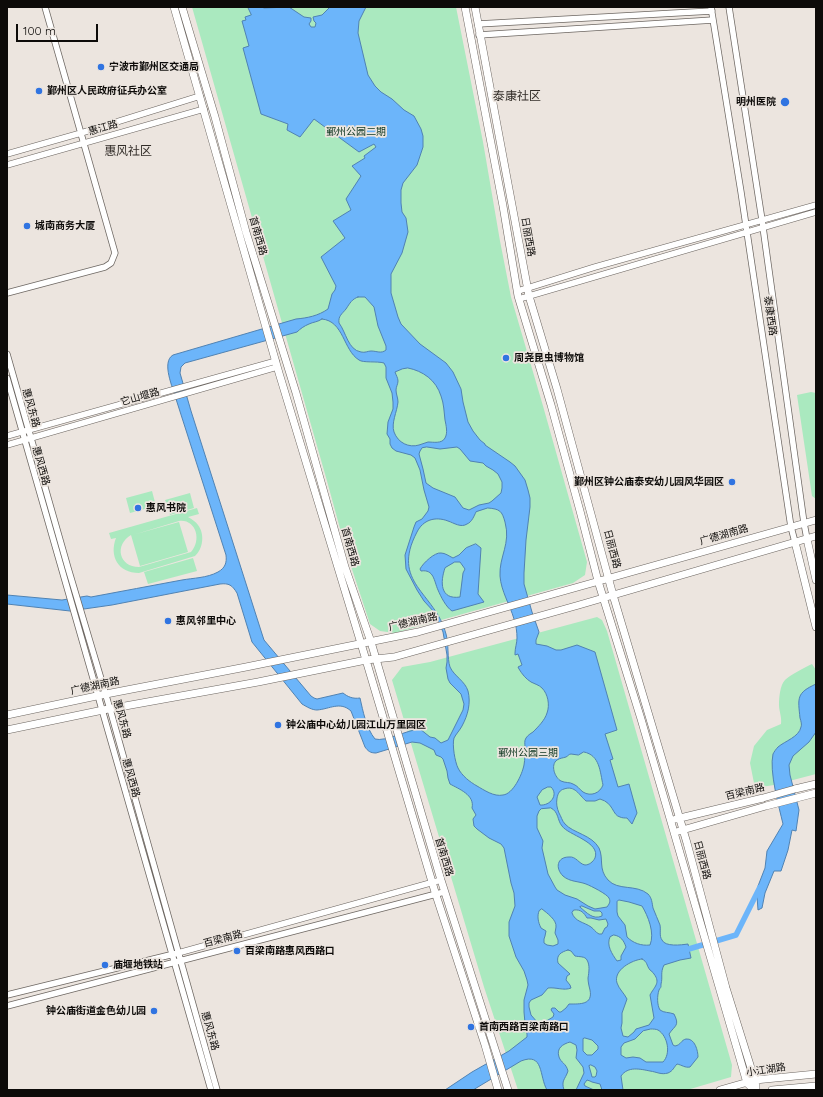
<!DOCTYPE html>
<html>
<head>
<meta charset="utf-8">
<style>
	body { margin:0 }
	#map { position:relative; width:823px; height:1097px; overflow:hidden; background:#ece5df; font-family:Quicksand,sans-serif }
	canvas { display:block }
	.frame { position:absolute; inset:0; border:8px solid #0d0b09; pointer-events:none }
	.scale { position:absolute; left:16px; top:24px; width:82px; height:18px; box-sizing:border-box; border:2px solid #0d0b09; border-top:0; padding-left:5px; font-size:12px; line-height:14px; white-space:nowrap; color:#0d0b09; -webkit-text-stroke:3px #ece5df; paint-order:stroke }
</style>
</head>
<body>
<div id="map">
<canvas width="823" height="1097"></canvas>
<div class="frame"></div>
<div class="scale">100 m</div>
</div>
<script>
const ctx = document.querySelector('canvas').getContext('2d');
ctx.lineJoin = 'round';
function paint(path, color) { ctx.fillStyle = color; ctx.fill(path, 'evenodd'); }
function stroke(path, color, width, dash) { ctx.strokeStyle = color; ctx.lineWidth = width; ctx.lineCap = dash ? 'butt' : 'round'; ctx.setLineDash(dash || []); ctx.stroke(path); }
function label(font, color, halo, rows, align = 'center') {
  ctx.font = font + ' Quicksand,"Noto Sans SC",sans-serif'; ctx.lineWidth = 3.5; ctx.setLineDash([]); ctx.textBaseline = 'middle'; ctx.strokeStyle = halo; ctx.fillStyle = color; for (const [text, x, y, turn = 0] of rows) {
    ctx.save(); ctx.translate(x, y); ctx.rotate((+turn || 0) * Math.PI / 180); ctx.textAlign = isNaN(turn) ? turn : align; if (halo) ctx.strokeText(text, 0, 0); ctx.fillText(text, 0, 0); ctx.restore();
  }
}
const green = new Path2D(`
	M 192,7 L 456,7 L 483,142 L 500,241 L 511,297 L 543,406 L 587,562 L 585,575 L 573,583 L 395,633 L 380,631 L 370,624 L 347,554 L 327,481 Z
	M 811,392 L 816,393 L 816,499 L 812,496 L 797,395 Z
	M 152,491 L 156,506 L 130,513 L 126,498 Z
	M 190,493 L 194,508 L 170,515 L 165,500 Z
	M 197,508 L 199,514 L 188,517 C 192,519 196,522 198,525 C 205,534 203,549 195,556 L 139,573 C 118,573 109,556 116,538 L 111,539 L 109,533 ZM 179,521 C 196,519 202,540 191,552 L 139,567 C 119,567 114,545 131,535 L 140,566 L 188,552 L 179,522 L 136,534 Z
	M 193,558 L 197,571 L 148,584 L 144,572 Z
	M 597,617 L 602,620 L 607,631 L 732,1065 L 731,1077 L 687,1090 L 518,1090 L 484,987 L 392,680 L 402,667 L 430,662 Z
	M 812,664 L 816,670 L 816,774 L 774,785 L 755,788 L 750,763 L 754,746 L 767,730 L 781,724 C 782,717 779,711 779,705 C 779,698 780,685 785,680 C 790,675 806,667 812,664 Z`);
const water = new Path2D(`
	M 248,7 L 262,7 L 264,8 L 289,7 L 304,17 L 311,18 L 311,21 L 309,24 L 311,27 L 315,27 L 316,23 L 314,21 L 313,17 L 322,15 L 330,7 L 366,7 L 359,21 L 358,33 L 368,75 L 375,86 L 381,92 L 392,99 L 404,110 L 414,116 L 421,129 L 423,136 L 423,147 L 417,165 L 403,183 L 401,190 L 401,203 L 402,212 L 406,218 L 408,232 L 402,253 L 391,274 L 391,293 L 398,317 L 401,324 L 420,344 L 446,363 L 453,372 L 461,389 L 463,402 L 468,422 L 473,431 L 480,440 L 485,444 L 485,445 L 510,462 L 515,466 L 525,480 L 528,490 L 530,498 L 530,507 L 526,540 L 524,573 L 524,584 L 532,612 L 539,632 L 536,640 L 536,644 L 547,646 L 556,650 L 561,650 L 577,645 L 595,652 L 617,730 L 605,734 L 613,759 L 610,760 L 618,787 L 629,784 L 637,813 L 632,824 L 627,818 C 625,818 622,818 620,817 C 612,815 614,803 600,799 L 595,801 L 586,801 C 579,795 575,785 564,789 C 560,790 558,793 557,798 C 556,804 557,808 559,813 C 561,816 562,821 565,824 C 573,833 592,835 599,848 C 604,859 598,869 608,880 C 618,891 636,884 648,894 C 652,898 652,903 653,908 C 655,914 658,919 660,925 C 661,930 659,936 662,940 C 665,947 681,945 688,944 L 691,958 L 680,960 L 664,965 C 660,973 663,977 661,984 C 661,989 661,986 659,990 C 657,996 657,1005 660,1010 C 664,1013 669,1012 674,1014 C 680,1026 675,1025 669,1034 L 673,1045 L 675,1046 C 681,1045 681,1040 686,1039 C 695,1038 698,1051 698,1057 L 690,1067 C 685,1068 682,1065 677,1064 C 674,1067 673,1071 668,1073 C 661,1075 657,1072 650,1071 C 640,1069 628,1066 621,1076 L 623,1090 L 602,1090 L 600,1084 L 592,1082 L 590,1081 L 587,1080 L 584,1084 L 585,1086 L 594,1090 L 576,1090 L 584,1073 L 583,1067 L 576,1058 L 577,1050 L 576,1045 L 570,1042 C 563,1044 556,1048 559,1057 C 561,1063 566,1063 568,1071 C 565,1080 561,1080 564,1090 L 547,1090 C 539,1076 544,1052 521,1061 L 473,1090 L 445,1090 L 472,1072 L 509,1051 L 527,1037 L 527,1034 L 525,1023 L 524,1012 L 524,1000 L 528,985 L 527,980 L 524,971 L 516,957 L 509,936 L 509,922 L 515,906 L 514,893 L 511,883 L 504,848 L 501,844 L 489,838 L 477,829 L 474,826 L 473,819 L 476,815 L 472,808 C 475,795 459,789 450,784 L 448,778 L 447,771 L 443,759 L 441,757 L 436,755 L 434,750 L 420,743 L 412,742 L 376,753 C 370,753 368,751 365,747 L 351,711 C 340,701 330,709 317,710 C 312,710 307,707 302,704 L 252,642 L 237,593 C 232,585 229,583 220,584 L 112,605 L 70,611 L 7,604 L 7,595 L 62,600 L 87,596 L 91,597 C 121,591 152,586 182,580 C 193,578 207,578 218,572 C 225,568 227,563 226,555 L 176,399 C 173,388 161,362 173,355 L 296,319 C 307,318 318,316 328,309 L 332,294 L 335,290 L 336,286 L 321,257 L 345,238 L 333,221 L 351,210 L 346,199 L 361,176 L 352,166 L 365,158 L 364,156 L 376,147 L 374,144 L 359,152 L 314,119 L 300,137 L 287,130 L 288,124 L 261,114 L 243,48 L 249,46 L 242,21 L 246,20 L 245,17 L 251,15 ZM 358,297 L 365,297 L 374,307 L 378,326 L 386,346 L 386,350 C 381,354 377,351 371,351 C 368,351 365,353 361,352 C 348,350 346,332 339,323 C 338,316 342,314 346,309 C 350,303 352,299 358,297 ZM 322,319 C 344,321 343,350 359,360 C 363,363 377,361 384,363 L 386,367 L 386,378 L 392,393 L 393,402 L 393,409 L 388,422 L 387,434 L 390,439 L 390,444 L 392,448 L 396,451 L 411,455 L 415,458 L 420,470 L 424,490 L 429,507 L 428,511 L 422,519 L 416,522 L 414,527 L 405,555 L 406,569 L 417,590 L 424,601 L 435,613 L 443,632 L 447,655 L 447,662 L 446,668 L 448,679 L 450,683 L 461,694 L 464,704 L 463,710 L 448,740 L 441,743 L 435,738 L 430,737 L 420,729 C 407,730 385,742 375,739 C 366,728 363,711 360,698 C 353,699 348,697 343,693 L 317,699 L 314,698 L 311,696 L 264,640 L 263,637 L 191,411 L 180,373 L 181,367 L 185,363 L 297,332 C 300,329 304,326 309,324 C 313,322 318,322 322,319 ZM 408,368 C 423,371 436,380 441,396 C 444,404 444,412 445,420 C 446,425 448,433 445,438 C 442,444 433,442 428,442 C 425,443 422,444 419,445 C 409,448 398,443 394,432 C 391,423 397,412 398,402 C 398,398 396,394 396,390 C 396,387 398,384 398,381 C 398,378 396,375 395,372 L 402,369 ZM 427,447 L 440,449 L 457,447 L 460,449 L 470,461 L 483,463 L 486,466 L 493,470 L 498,474 L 502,482 L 502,488 L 501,493 L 492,501 L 489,503 L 479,505 L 469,510 L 463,508 L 455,497 L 433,488 L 426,483 L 423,469 L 419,454 L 420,451 L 422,448 ZM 488,508 C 500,509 502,511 505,522 C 511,544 499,556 500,576 C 501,591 510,605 514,619 C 516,625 517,632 517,638 C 517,643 515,648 515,653 L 515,655 L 518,654 L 522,665 L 518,667 L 519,669 C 522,674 526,679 531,682 C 535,684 539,685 542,688 C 548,694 550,705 547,713 C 545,720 538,727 533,732 C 530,734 528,735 526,738 C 524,741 525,744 525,747 C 525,753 525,759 524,765 C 522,775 513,794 503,795 C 494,797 484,790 477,786 C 470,782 462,776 458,768 C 455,762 452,745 454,738 C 456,734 460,730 462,726 C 468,715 471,703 468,691 C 465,681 454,676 450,667 C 447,658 449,644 446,634 C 435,592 390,583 417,532 C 423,520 435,516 448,521 C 454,523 461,528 467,524 C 472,522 474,516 476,512 ZM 584,752 C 600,755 600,772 603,785 C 600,793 591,797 583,792 C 579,789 578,786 573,784 C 570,782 565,783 561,781 C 555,778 550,765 557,760 C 560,758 563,758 566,757 C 568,756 569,754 571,754 L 578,755 ZM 548,787 L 551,787 C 559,795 550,806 540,805 L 537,797 L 542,790 ZM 551,808 C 559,812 557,820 562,826 C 568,835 601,842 595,858 C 593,862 589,865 585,865 C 579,864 576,856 569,857 C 557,857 555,868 563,876 C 570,882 578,881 586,884 C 591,886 607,894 609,898 C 611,902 609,904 607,907 L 595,909 L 588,906 L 577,899 L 565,895 L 557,890 L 555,887 L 548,874 L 542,848 L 543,841 L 537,828 L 537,816 L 539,811 L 541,809 ZM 619,900 L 629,902 L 642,906 C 648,916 655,933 650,945 C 641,946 633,943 627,937 L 625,925 L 618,916 L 617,912 L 617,902 ZM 582,906 L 594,911 L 600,911 L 602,913 L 602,916 C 593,920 587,913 580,907 ZM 542,909 C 547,913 557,920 556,927 C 556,929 555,931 555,933 L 558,940 L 558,944 L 553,946 L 547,945 L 544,943 L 544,939 L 545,936 L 546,931 L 541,928 C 538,922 537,916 539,911 ZM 574,910 C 581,909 584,913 587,918 L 591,918 L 599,920 L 606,919 L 608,924 L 607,927 L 605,928 L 602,934 L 599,934 C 595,932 594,929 591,927 C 584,922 575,922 572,913 ZM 614,935 C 621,936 624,941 626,947 L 621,956 L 621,960 L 617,961 C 612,954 606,945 610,937 ZM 568,950 L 571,951 L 575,956 C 579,957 585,956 587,960 C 590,965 589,972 588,978 C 588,982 589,986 590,990 C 593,1005 580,1004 569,1004 L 566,1008 L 561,1012 L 559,1012 L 555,1008 L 552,1008 L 551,1010 L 554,1014 L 553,1017 L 543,1023 L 538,1023 L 531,1015 L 529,1007 L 529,1003 L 531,1000 L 542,995 L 548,988 C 556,987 564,991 571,988 L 570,985 L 566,980 L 567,976 L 570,974 L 569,973 L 558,963 C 556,955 561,952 568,950 ZM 642,959 C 648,962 646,965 650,970 C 651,971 653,972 654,974 C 661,983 654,987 650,995 L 654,1018 L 649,1025 L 636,1029 L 634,1032 L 628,1037 L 623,1036 L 621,1028 L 622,1023 L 622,1013 L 627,999 C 624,993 619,989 617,983 C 613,970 632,960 642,959 ZM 651,1029 C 653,1029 656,1029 658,1030 C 668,1036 671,1054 663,1062 L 646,1062 L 640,1058 L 633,1057 L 626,1058 L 621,1055 L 621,1047 L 624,1043 L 635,1039 L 643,1031 ZM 585,1038 L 592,1040 L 598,1046 L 598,1049 L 592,1055 L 587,1055 L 583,1051 L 583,1039 ZM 591,1065 L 595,1067 L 597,1071 L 596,1076 L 595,1077 L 592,1077 L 591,1073 L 589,1066 Z
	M 476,544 L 481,548 L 478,594 L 484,602 L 452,611 C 446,607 441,597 438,590 C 434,581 434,569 421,571 L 420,569 C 423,563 435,552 441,553 C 445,553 449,556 453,558 L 459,555 L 466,548 ZM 455,562 L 460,562 L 465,569 L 463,573 L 460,597 C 440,600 440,582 445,568 Z
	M 816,684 L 816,732 L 809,742 L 793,756 L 789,765 L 790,775 L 799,810 L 796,831 L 792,830 L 788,850 L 781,871 L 774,871 L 765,893 L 762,908 L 758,910 L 757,896 L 758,886 L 765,868 L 767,851 L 783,824 C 779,807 769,771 773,754 C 774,752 776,749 778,747 C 785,741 799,737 801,727 C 802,725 801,721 800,718 C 798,698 796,693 816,684 Z`);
const canal = new Path2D(`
	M 682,951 L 736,935 L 760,887`);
const minor = new Path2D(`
	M 711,7 L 741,192 L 791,527 L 795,542
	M 729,7 L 762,220 L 804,523 L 807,539
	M 478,24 L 712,11
	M 479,35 L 713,20
	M 7,154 L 81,133 L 200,96
	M 7,165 L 204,109
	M 518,291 L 595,267 L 816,205
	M 7,293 L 105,267 L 111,263 L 115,253 L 45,7
	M 519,299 L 816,212
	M 7,354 L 68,568 L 110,709 L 217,1090
	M 7,378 L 211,1090
	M 7,436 L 276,361
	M 7,445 L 277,367
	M 7,995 L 178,953 L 441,880
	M 7,1006 L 444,892`);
const major = new Path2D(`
	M 174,7 L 279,373 L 366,660 L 435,892 L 485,1045 L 498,1090
	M 182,7 L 215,117 L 246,232 L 296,393 L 345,567 L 371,642 L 441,880 L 508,1090
	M 465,7 L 503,206 L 518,296 L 551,405 L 580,511 L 598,581 L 641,719 L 747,1083 L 754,1090
	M 475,7 L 529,296 L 557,389 L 613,595 L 687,843 L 726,988 L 756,1084 L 756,1090
	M 807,539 L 816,580
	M 795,542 L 816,627
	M 7,715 L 106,694 L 246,667 L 418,632 L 816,520
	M 7,730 L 103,710 L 258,682 L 366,660 L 394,657 L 579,605 L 816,536
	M 795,789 L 816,784
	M 676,819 L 763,798
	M 679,831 L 766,806 L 816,793
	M 720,1090 L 755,1080 L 816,1074
	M 772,1090 L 816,1086`);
const majorBridge = new Path2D(`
	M 763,798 L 795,789`);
const markers = [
	[101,67,4,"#3074e1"],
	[39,91,4,"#3074e1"],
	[785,102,5,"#3074e1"],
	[27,226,4,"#3074e1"],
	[506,358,4,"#3074e1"],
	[732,482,4,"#3074e1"],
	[138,508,4,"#3074e1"],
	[168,621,4,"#3074e1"],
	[278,725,4,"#3074e1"],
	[237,951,4,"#3074e1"],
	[105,965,4,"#3074e1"],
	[154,1011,4,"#3074e1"],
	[471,1027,4,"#3074e1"]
];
const poiNames = [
	["宁波市鄞州区交通局",109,67],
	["鄞州区人民政府征兵办公室",47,91],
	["明州医院",776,102,"right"],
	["城南商务大厦",35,226],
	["周尧昆虫博物馆",514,358],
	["鄞州区钟公庙泰安幼儿园风华园区",724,482,"right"],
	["惠风书院",146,508],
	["惠风邻里中心",176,621],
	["钟公庙中心幼儿园江山万里园区",286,725],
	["百梁南路惠风西路口",245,951],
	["庙堰地铁站",113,965],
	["钟公庙街道金色幼儿园",146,1011,"right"],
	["首南西路百梁南路口",479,1027]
];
const streetNames = [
	["惠江路",103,128,-16],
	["首南西路",258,236,74],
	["日丽西路",528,237,80],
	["泰康西路",770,316,82],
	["它山堰路",140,397,-16],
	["惠风东路",31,408,74],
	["惠风西路",41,466,74],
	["广德湖南路",724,535,-16],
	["首南西路",350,547,74],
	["日丽西路",612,549,75],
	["广德湖南路",413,622,-13],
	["广德湖南路",95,686,-12],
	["惠风东路",122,719,74],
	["惠风西路",131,778,74],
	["百梁南路",745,792,-14],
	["首南西路",444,857,73],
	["日丽西路",702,860,75],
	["百梁南路",223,939,-15],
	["惠风东路",210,1031,74],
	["小江湖路",766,1070,-9]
];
const parkNames = [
	["鄞州公园二期",356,132],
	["鄞州公园三期",528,753]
];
const quarterNames = [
	["泰康社区",517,96],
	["惠风社区",128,151]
];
paint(green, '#aae9bf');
paint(water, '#6cb5fa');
stroke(water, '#5082b2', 1);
stroke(canal, '#6cb5fa', 5.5);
stroke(minor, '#6d6762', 7);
stroke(major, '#6d6762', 8);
stroke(minor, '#fff', 5.5);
stroke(major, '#fff', 7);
stroke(majorBridge, '#6d6762', 8, []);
stroke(majorBridge, '#fff', 7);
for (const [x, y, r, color] of markers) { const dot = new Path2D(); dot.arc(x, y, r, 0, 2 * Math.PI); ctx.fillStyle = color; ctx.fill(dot); stroke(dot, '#ece5df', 1.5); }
label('bold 10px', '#0d0b09', '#ece5df', poiNames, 'left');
label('10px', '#0d0b09', '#ece5df', streetNames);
label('10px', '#0c351e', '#ece5df', parkNames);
label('12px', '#322d28', '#ece5df', quarterNames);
</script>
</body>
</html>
